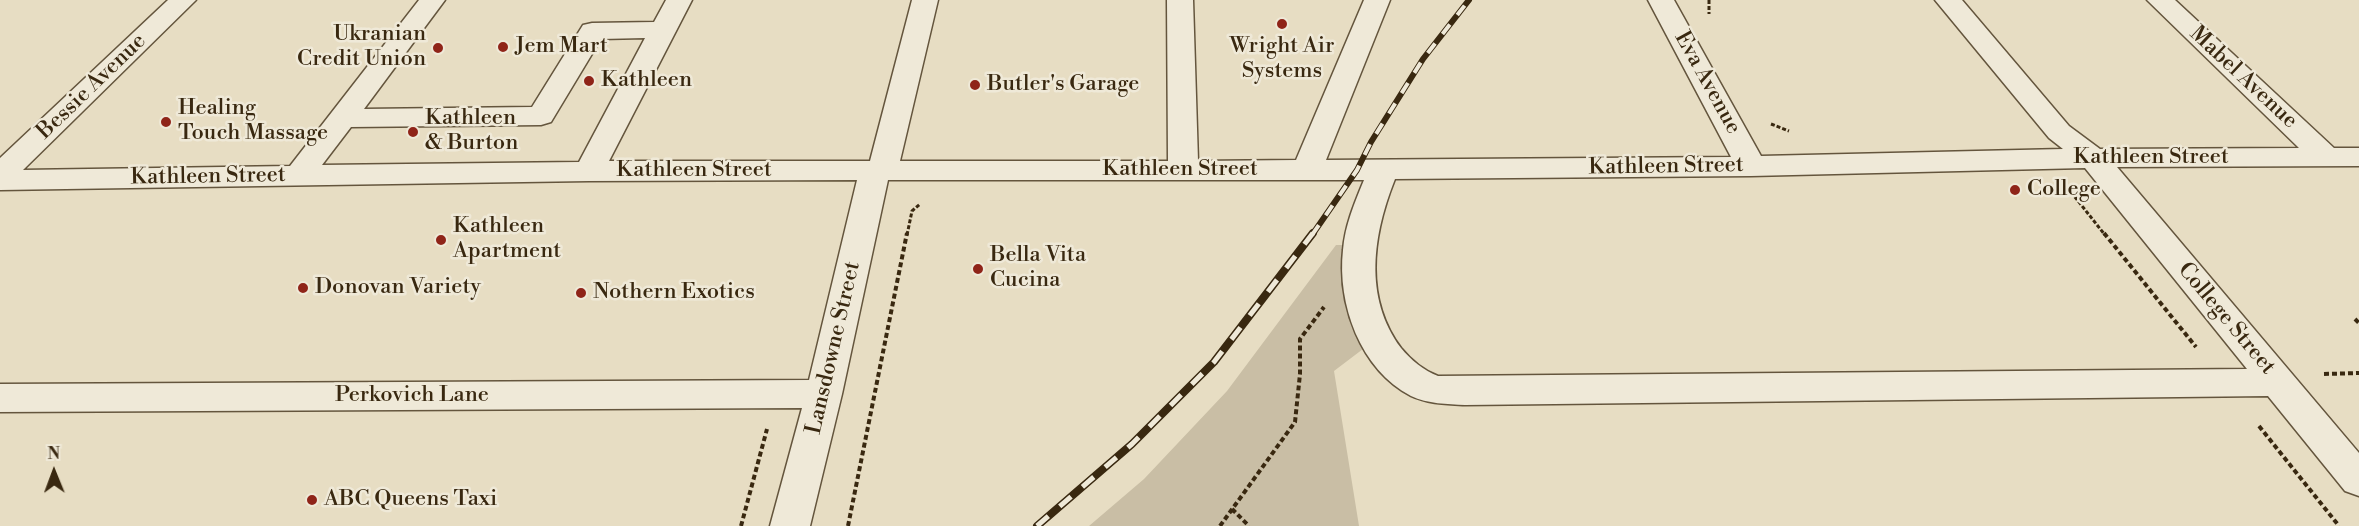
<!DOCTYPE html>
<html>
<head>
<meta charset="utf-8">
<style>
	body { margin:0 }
	#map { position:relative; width:2359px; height:526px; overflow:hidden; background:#e7ddc3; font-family:"Libre Bodoni",serif }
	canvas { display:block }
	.north { position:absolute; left:24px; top:442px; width:60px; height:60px; -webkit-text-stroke:4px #efe9d8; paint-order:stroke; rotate:359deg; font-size:16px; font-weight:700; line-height:24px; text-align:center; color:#392810 }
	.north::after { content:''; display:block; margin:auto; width:21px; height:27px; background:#392810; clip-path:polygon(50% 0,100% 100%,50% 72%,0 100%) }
</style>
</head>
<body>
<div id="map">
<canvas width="2359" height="526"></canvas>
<div class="north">N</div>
</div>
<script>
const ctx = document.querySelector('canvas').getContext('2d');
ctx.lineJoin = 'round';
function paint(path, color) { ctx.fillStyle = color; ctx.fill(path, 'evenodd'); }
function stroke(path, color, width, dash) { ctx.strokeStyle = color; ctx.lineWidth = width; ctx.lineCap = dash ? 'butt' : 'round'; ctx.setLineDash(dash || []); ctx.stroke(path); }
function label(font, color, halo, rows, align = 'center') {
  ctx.font = font + ' "Libre Bodoni",serif'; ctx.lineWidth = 5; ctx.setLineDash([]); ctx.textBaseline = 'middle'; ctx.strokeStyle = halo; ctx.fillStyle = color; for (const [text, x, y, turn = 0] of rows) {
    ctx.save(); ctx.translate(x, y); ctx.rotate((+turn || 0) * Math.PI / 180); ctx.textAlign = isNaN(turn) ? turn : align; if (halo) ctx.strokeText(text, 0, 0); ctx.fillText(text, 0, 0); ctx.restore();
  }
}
const green = new Path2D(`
	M 1336,245 L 1357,245 L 1376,344 L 1363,349 L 1334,371 L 1359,526 L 1089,526 L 1144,479 L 1227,391 Z`);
const pathFar1 = new Path2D(`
	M 1709,0 L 1709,14
	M 1771,124 L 1789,131
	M 2071,192 L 2105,235
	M 907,235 L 912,211 L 920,204`);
const path = new Path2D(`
	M 2104,233 L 2196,347
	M 2355,319 L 2359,323
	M 2324,374 L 2359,373
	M 2259,426 L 2339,526
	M 1232,509 L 1249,526
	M 741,526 L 767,429
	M 848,526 L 907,233
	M 1220,526 L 1295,422 L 1300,374 L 1300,339 L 1324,307`);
const minor = new Path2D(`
	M 168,0 L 196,0 L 23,170 L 290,166 L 419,0 L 445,0 L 364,109 L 532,107 L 583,25 L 592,23 L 654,22 L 666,0 L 692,0 L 609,161 L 870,161 L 912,0 L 938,0 L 900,161 L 1168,161 L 1167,0 L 1193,0 L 1198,161 L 1296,160 L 1364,0 L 1390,0 L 1326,160 L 1731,157 L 1648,0 L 1674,0 L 1761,156 L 2063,149 L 2049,138 L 1935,0 L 1962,0 L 2069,126 L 2100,149 L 2299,148 L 2147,0 L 2175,0 L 2334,148 L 2359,148 L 2359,166 L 2117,167 L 2359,453 L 2359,496 L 2345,491 L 2268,396 L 1465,405 C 1447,404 1428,404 1411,396 C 1360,369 1337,304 1343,250 C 1345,225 1355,202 1364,180 L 888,180 L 842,394 L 810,526 L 770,526 L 802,408 L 0,412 L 0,384 L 809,380 L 857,180 L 589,181 L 0,190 L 0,158 ZM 645,38 L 579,162 L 322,165 L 351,127 L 541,125 L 551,122 L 601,39 ZM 2085,168 L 2247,369 L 1438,376 C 1424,371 1410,359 1401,348 C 1363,297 1373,234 1395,179 L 1751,176 Z`);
const railFar1 = new Path2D(`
	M 1312,235 L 1357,170 L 1371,142 L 1423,59 L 1469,0`);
const rail = new Path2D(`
	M 1037,526 L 1132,444 L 1214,362 L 1313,233`);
const markers = [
	[1282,24,6,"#8f2418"],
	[503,47,6,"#8f2418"],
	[438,48,6,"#8f2418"],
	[589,81,6,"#8f2418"],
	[975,85,6,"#8f2418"],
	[166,122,6,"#8f2418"],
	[413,132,6,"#8f2418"],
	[2015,190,6,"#8f2418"],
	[441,240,6,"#8f2418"],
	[978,269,6,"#8f2418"],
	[303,288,6,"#8f2418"],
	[581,293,6,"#8f2418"],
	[312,500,6,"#8f2418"]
];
const poiNames = [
	["Ukranian",426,35,"right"],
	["Credit Union",426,60,"right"],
	["Jem Mart",515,47],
	["Wright Air",1282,47,"center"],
	["Systems",1282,72,"center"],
	["Kathleen",601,81],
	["Butler's Garage",987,85],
	["Healing",178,109],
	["Touch Massage",178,134],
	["Kathleen",425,119],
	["& Burton",425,144],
	["College",2027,190],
	["Kathleen",453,227],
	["Apartment",453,252],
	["Bella Vita",990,256],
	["Cucina",990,281],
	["Donovan Variety",315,288],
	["Nothern Exotics",593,293],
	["ABC Queens Taxi",324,500]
];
const streetNames = [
	["Mabel Avenue",2243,78,43],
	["Eva Avenue",1707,83,61],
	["Bessie Avenue",92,87,-44],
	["Kathleen Street",2151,158],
	["Kathleen Street",1666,167,-1],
	["Kathleen Street",1180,170],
	["Kathleen Street",694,171],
	["Kathleen Street",208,177,-1],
	["College Street",2226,319,50],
	["Lansdowne Street",834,348,-77],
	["Perkovich Lane",412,396]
];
paint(green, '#c9bea5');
stroke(minor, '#64553d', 3);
stroke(pathFar1, '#392810', 3, [4, 2]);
stroke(path, '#392810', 4, [5, 3]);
paint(minor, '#efe9d8');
stroke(railFar1, '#392810', 6);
stroke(rail, '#392810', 8);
stroke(railFar1, '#efe9d8', 4, [12]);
stroke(rail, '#efe9d8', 5, [15]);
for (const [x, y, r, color] of markers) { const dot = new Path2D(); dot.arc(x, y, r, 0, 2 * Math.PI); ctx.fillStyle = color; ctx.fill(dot); stroke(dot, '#efe9d8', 2); }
label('22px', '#392810', '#efe9d8', poiNames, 'left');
label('22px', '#392810', '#efe9d8', streetNames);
</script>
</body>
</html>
